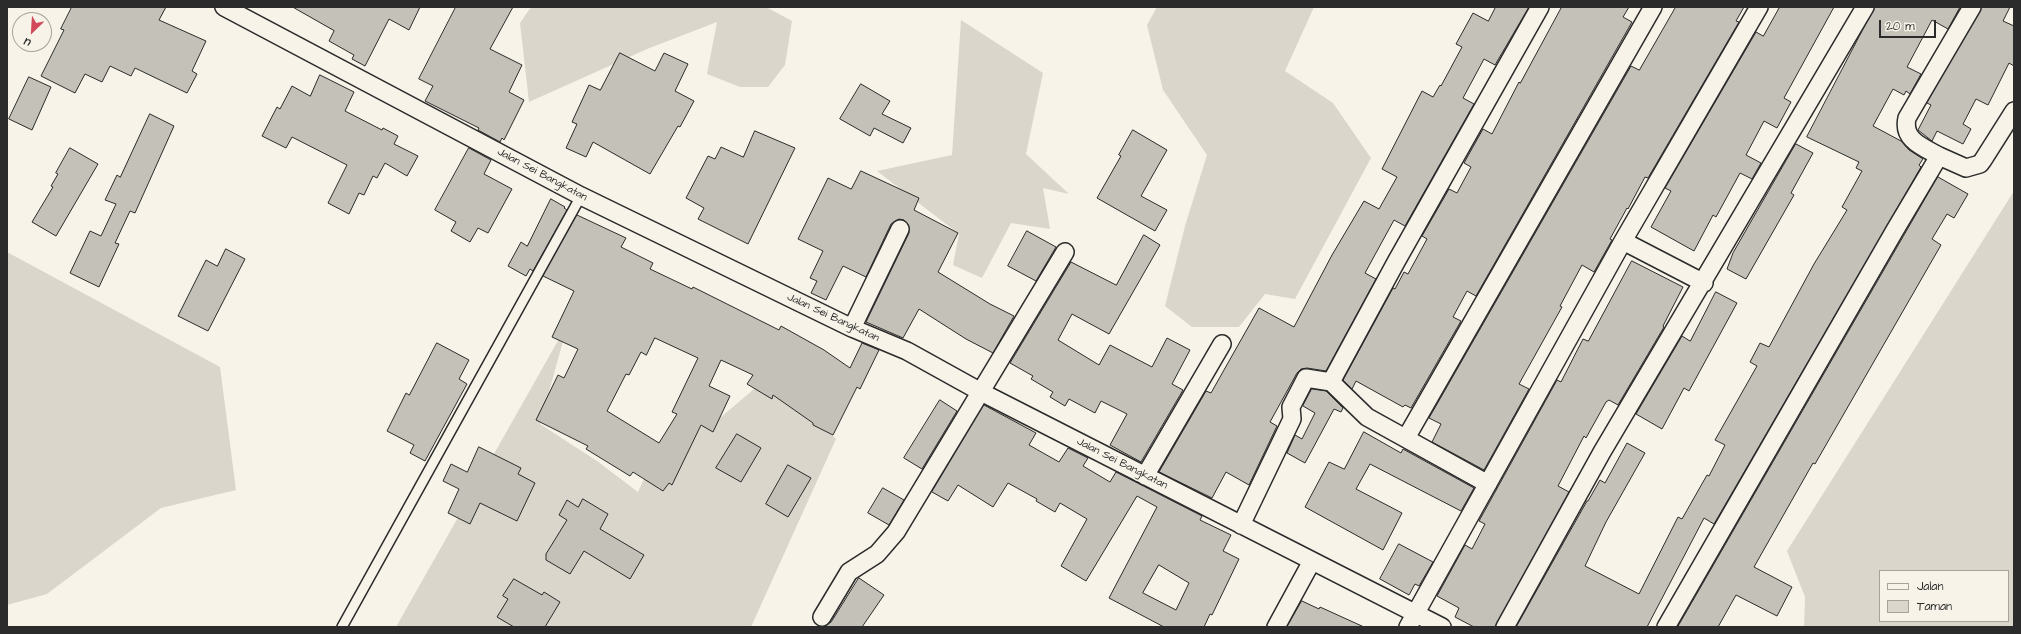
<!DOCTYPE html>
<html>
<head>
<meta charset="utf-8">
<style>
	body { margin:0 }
	#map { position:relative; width:2021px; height:634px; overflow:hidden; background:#f7f3e8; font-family:"Architects Daughter",sans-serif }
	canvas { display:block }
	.frame { position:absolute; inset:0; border:8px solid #2b2b2b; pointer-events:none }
	.legend { position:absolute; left:1879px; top:570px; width:130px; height:52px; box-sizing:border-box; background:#f7f3e8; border:1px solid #a5a39c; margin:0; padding:5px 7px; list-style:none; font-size:12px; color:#2b2b2b }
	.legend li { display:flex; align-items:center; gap:8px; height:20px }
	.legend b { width:20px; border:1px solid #a5a39c }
	.north { position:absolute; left:12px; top:12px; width:40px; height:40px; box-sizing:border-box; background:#f7f3e8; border:1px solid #a5a39c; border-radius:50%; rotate:205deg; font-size:11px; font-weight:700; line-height:16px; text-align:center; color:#2b2b2b }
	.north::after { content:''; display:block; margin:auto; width:14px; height:18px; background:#d1495b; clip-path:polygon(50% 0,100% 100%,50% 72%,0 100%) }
	.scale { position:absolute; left:1879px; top:20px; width:57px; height:18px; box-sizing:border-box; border:2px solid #2b2b2b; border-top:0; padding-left:5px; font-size:12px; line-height:14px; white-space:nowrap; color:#2b2b2b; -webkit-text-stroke:3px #f7f3e8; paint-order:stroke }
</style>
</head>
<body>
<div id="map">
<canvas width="2021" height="634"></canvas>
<div class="frame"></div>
<ul class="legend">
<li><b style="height:5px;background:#f7f3e8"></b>Jalan</li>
<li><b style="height:11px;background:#dad6cc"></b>Taman</li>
</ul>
<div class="north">U</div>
<div class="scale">20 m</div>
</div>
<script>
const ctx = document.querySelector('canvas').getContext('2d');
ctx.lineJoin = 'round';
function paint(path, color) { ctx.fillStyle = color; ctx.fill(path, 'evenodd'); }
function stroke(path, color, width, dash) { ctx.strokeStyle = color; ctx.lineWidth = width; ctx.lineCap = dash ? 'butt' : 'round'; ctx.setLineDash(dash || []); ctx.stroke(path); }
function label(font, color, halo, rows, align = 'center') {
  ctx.font = font + ' "Architects Daughter",sans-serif'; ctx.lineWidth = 3; ctx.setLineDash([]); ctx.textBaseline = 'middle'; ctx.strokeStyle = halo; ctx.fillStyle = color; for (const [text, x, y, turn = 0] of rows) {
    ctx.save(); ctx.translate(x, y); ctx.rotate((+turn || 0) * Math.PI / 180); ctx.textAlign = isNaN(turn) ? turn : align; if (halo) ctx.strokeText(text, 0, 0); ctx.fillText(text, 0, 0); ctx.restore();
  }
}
const green = new Path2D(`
	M 531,7 L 766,7 L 792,21 L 785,65 L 768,87 L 740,87 L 707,74 L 717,22 L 647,49 L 529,102 L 520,23 Z
	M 1157,7 L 1314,7 L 1285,71 L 1333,103 L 1371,158 L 1295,299 L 1265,294 L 1239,327 L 1192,327 L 1165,306 L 1185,226 L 1207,155 L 1163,90 L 1147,25 Z
	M 961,20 L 1043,73 L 1026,154 L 1069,194 L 1043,188 L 1050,229 L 1011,223 L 982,278 L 953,265 L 959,234 L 877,171 L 952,155 Z
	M 2014,191 L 2014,627 L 1804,627 L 1805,597 L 1787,551 ZM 1880,571 L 2008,571 L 2008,621 L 1880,621 Z
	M 7,252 L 220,367 L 236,490 L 161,508 L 47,594 L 7,605 Z
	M 568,323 L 540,424 L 597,461 L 638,492 L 664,436 L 714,423 L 760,384 L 800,402 L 836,439 L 751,627 L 396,627 Z`);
const building = new Path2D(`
	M 72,7 L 166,7 L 159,20 L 206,41 L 192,71 L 197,74 L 187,93 L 135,68 L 131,76 L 110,66 L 102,82 L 85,74 L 75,93 L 41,76 L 64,30 L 61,29 Z
	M 293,7 L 420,7 L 409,30 L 389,19 L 365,66 L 352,59 L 354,55 L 329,41 L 334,31 Z
	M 456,7 L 513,7 L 490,49 L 522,65 L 509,92 L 524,100 L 504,140 L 502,138 L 500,142 L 478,130 L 479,128 L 425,101 L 433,86 L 419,79 Z
	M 1496,7 L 1529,7 L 1495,65 L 1484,59 L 1463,98 L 1474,104 L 1405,226 L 1394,220 L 1365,273 L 1376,279 L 1326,371 L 1307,368 L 1301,369 L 1297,373 L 1270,422 L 1277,426 L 1249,485 L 1226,472 L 1212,498 L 1159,472 L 1206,391 L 1211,393 L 1259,308 L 1294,327 L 1332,255 L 1364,201 L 1379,209 L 1397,177 L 1382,169 L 1422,91 L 1433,97 L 1440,85 L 1441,86 L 1462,47 L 1456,44 L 1473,13 L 1488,21 Z
	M 1562,7 L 1629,7 L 1623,17 L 1632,22 L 1476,296 L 1467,291 L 1453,317 L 1461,321 L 1411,408 L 1405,405 L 1403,407 L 1356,381 L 1352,389 L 1343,380 L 1393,288 L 1395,289 L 1404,272 L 1408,274 L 1427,239 L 1422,236 L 1449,189 L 1457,193 L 1471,167 L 1464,163 L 1483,129 L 1492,134 L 1519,82 L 1520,83 Z
	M 1676,7 L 1744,7 L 1736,21 L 1739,22 L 1648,178 L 1645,177 L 1628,209 L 1627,208 L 1610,239 L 1612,240 L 1594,272 L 1582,265 L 1560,306 L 1562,307 L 1519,384 L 1529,389 L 1484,470 L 1432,442 L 1441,424 L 1429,418 L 1631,66 L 1639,70 Z
	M 1780,7 L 1834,7 L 1784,98 L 1791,102 L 1777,128 L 1764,121 L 1746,155 L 1761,163 L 1752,179 L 1740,173 L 1716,217 L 1713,215 L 1694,251 L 1651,227 L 1671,191 L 1665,188 L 1756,32 L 1763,36 Z
	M 1875,7 L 1960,7 L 1948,29 L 1932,20 L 1907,67 L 1921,74 L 1910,94 L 1906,91 L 1904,95 L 1893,89 L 1873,126 L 1901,141 L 1909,150 L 1923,159 L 1919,165 L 1921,167 L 1714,524 L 1704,518 L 1647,627 L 1516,627 L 1587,501 L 1588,501 L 1600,480 L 1605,483 L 1627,443 L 1645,453 L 1606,522 L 1585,566 L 1639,594 L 1678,517 L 1682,519 L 1707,475 L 1709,476 L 1725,445 L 1715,440 L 1757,366 L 1750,362 L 1760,343 L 1769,347 L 1814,264 L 1847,210 L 1842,207 L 1862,171 L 1856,168 L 1859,162 L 1807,137 Z
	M 1982,7 L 2010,7 L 2003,21 L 2014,26 L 2014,66 L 2009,63 L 1988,105 L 1976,99 L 1963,124 L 1971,129 L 1963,144 L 1937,131 L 1932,141 L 1918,130 L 1931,105 L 1927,103 Z
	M 620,53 L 655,71 L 664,53 L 688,64 L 675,91 L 694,101 L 680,127 L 678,126 L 650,174 L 593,142 L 586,157 L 566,148 L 577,124 L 572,122 L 589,85 L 600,90 Z
	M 320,75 L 354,92 L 345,111 L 382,130 L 383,128 L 398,136 L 394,144 L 418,156 L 407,176 L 385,163 L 377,178 L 373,176 L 364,195 L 359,193 L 349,214 L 328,203 L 347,165 L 292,137 L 286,148 L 262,136 L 277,107 L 280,109 L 292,86 L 310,96 Z
	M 29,77 L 51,87 L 32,130 L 9,119 Z
	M 861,84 L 890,101 L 882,114 L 911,128 L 903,143 L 874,128 L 870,136 L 840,119 Z
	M 150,114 L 174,126 L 135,213 L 130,211 L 115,243 L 119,244 L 99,287 L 70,273 L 90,231 L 101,236 L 116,204 L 105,200 L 117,175 L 120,177 Z
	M 1133,130 L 1167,150 L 1141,196 L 1167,210 L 1155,231 L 1097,198 L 1121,156 L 1119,155 Z
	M 755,131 L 795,148 L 748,244 L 698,219 L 704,208 L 686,198 L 708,156 L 715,159 L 721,147 L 743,157 Z
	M 1796,144 L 1813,153 L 1791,193 L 1794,195 L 1746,279 L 1727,269 L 1733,253 Z
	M 70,148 L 98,164 L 56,236 L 32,222 L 53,187 L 51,186 L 58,174 L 56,173 Z
	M 469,148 L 491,160 L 484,174 L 512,189 L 488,233 L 478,228 L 470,242 L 451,231 L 456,222 L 435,210 Z
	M 861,171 L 919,198 L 914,210 L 958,233 L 938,272 L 990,304 L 1014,316 L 993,353 L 966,339 L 919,309 L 903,338 L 866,322 L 909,233 L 908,224 L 904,220 L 899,219 L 891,224 L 866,277 L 843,266 L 826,300 L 811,293 L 817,281 L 810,278 L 823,251 L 798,239 L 828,178 L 851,189 Z
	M 1938,177 L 1968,194 L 1954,218 L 1947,214 L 1932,239 L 1941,245 L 1815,464 L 1813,463 L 1754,567 L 1792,587 L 1777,616 L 1736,595 L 1718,627 L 1678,627 Z
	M 551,199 L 565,207 L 564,208 L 567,210 L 533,271 L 530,269 L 526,276 L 508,266 L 521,242 L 527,246 Z
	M 577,215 L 626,238 L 621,247 L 653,263 L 650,269 L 692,289 L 693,287 L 779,330 L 781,326 L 824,350 L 850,368 L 862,343 L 879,350 L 860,389 L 857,387 L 833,435 L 813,425 L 813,423 L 773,395 L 772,399 L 747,384 L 753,375 L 721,360 L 709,386 L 730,396 L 713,432 L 701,425 L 672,485 L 669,483 L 663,491 L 633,472 L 630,476 L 586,449 L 588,446 L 536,420 L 558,375 L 564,378 L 578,349 L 552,337 L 574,291 L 543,276 ZM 655,338 L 698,358 L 672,412 L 677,414 L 659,443 L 607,411 L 626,374 L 629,375 L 641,352 L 646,355 Z
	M 1027,231 L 1056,247 L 1036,281 L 1008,266 Z
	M 1144,235 L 1160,245 L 1109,334 L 1072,314 L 1058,340 L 1099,365 L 1110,345 L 1152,367 L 1167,338 L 1190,350 L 1172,384 L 1183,390 L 1141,462 L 1110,445 L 1127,414 L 1101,401 L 1095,413 L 1069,399 L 1065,406 L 1050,397 L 1053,392 L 1031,379 L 1033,376 L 1010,363 L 1071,262 L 1116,285 Z
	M 226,249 L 245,259 L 208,331 L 178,316 L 206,260 L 217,266 Z
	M 1632,261 L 1683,287 L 1663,326 L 1664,327 L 1618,405 L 1609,400 L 1606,402 L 1586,438 L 1584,436 L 1558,486 L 1569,492 L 1495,627 L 1474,627 L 1455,617 L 1459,608 L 1437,596 L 1465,545 L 1472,549 L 1485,524 L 1479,521 L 1557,380 L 1561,382 L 1583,339 L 1588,341 Z
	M 1716,292 L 1737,303 L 1689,391 L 1684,388 L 1662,429 L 1636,414 L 1682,336 L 1690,341 Z
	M 437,343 L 469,360 L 459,379 L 467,384 L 425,461 L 410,453 L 414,445 L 387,431 L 406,393 L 409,395 Z
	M 1312,389 L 1326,391 L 1343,408 L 1341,412 L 1334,409 L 1305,463 L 1287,453 L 1295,435 L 1302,439 L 1315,413 L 1303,406 Z
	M 940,400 L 957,411 L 922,469 L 904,458 Z
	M 984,405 L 1036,433 L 1029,445 L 1059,462 L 1068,448 L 1088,458 L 1083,466 L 1110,482 L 1116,472 L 1202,516 L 1200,520 L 1231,535 L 1223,551 L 1239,559 L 1212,615 L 1210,614 L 1204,627 L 1164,627 L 1109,598 L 1157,507 L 1137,496 L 1086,581 L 1061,566 L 1087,519 L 1060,503 L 1055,512 L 1036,501 L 1037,499 L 1008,483 L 993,507 L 958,485 L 948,501 L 932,492 ZM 1159,565 L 1189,583 L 1176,610 L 1143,593 Z
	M 1364,432 L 1401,453 L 1403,449 L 1474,488 L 1461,511 L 1370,464 L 1356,489 L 1402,513 L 1383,550 L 1305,507 L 1329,462 L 1344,469 Z
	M 737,434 L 761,448 L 741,482 L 716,468 Z
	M 479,447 L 521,468 L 518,474 L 535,483 L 517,521 L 480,503 L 470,524 L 448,513 L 459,489 L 443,481 L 451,464 L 467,472 Z
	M 788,465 L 811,478 L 788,517 L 766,504 Z
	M 883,488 L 904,500 L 889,525 L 868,513 Z
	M 583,499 L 608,514 L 600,529 L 644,555 L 630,579 L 584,551 L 570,574 L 546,560 L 546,554 L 567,520 L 559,515 L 567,500 L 578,507 Z
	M 1399,544 L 1433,562 L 1419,586 L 1415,584 L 1409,595 L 1380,579 Z
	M 859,578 L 884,595 L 862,627 L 823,627 L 831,622 Z
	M 514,579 L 542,595 L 544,592 L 560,602 L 545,627 L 514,627 L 497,617 L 508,599 L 503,596 Z
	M 1302,601 L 1319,609 L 1320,607 L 1364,627 L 1287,627 Z`);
const lane = new Path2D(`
	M 342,627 L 581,196`);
const street = new Path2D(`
	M 224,7 L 581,196 L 852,328 L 907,351 L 981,392 L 1442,627
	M 1939,156 L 1966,168 L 1980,164 L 1983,160 L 2014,111
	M 1623,241 L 1704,283
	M 852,328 L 900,229
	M 1406,438 L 1653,7
	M 1145,476 L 1222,344
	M 1488,484 L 1367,417 L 1331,382 L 1396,262 L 1540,7
	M 1241,525 L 1292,419 L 1291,407 L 1306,378 L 1331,382
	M 822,617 L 849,572 L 877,554 L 896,532 L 1065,252
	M 1276,627 L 1312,561
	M 1408,627 L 1623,241 L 1759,7
	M 1505,627 L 1602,452 L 1865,7
	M 1666,627 L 1895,230 L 1939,156 C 1923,147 1902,140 1907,118 L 1972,7`);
const streetNames = [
	["Jalan Sei Bangkatan",542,175,28],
	["Jalan Sei Bangkatan",833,318,25],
	["Jalan Sei Bangkatan",1122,464,27]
];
paint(green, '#dad6cc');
paint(building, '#c4c1b9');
stroke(building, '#2b2b2b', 1);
stroke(lane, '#2b2b2b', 12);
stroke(street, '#2b2b2b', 20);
stroke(lane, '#f7f3e8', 9);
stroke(street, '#f7f3e8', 17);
label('11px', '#2b2b2b', '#f7f3e8', streetNames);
</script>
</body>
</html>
